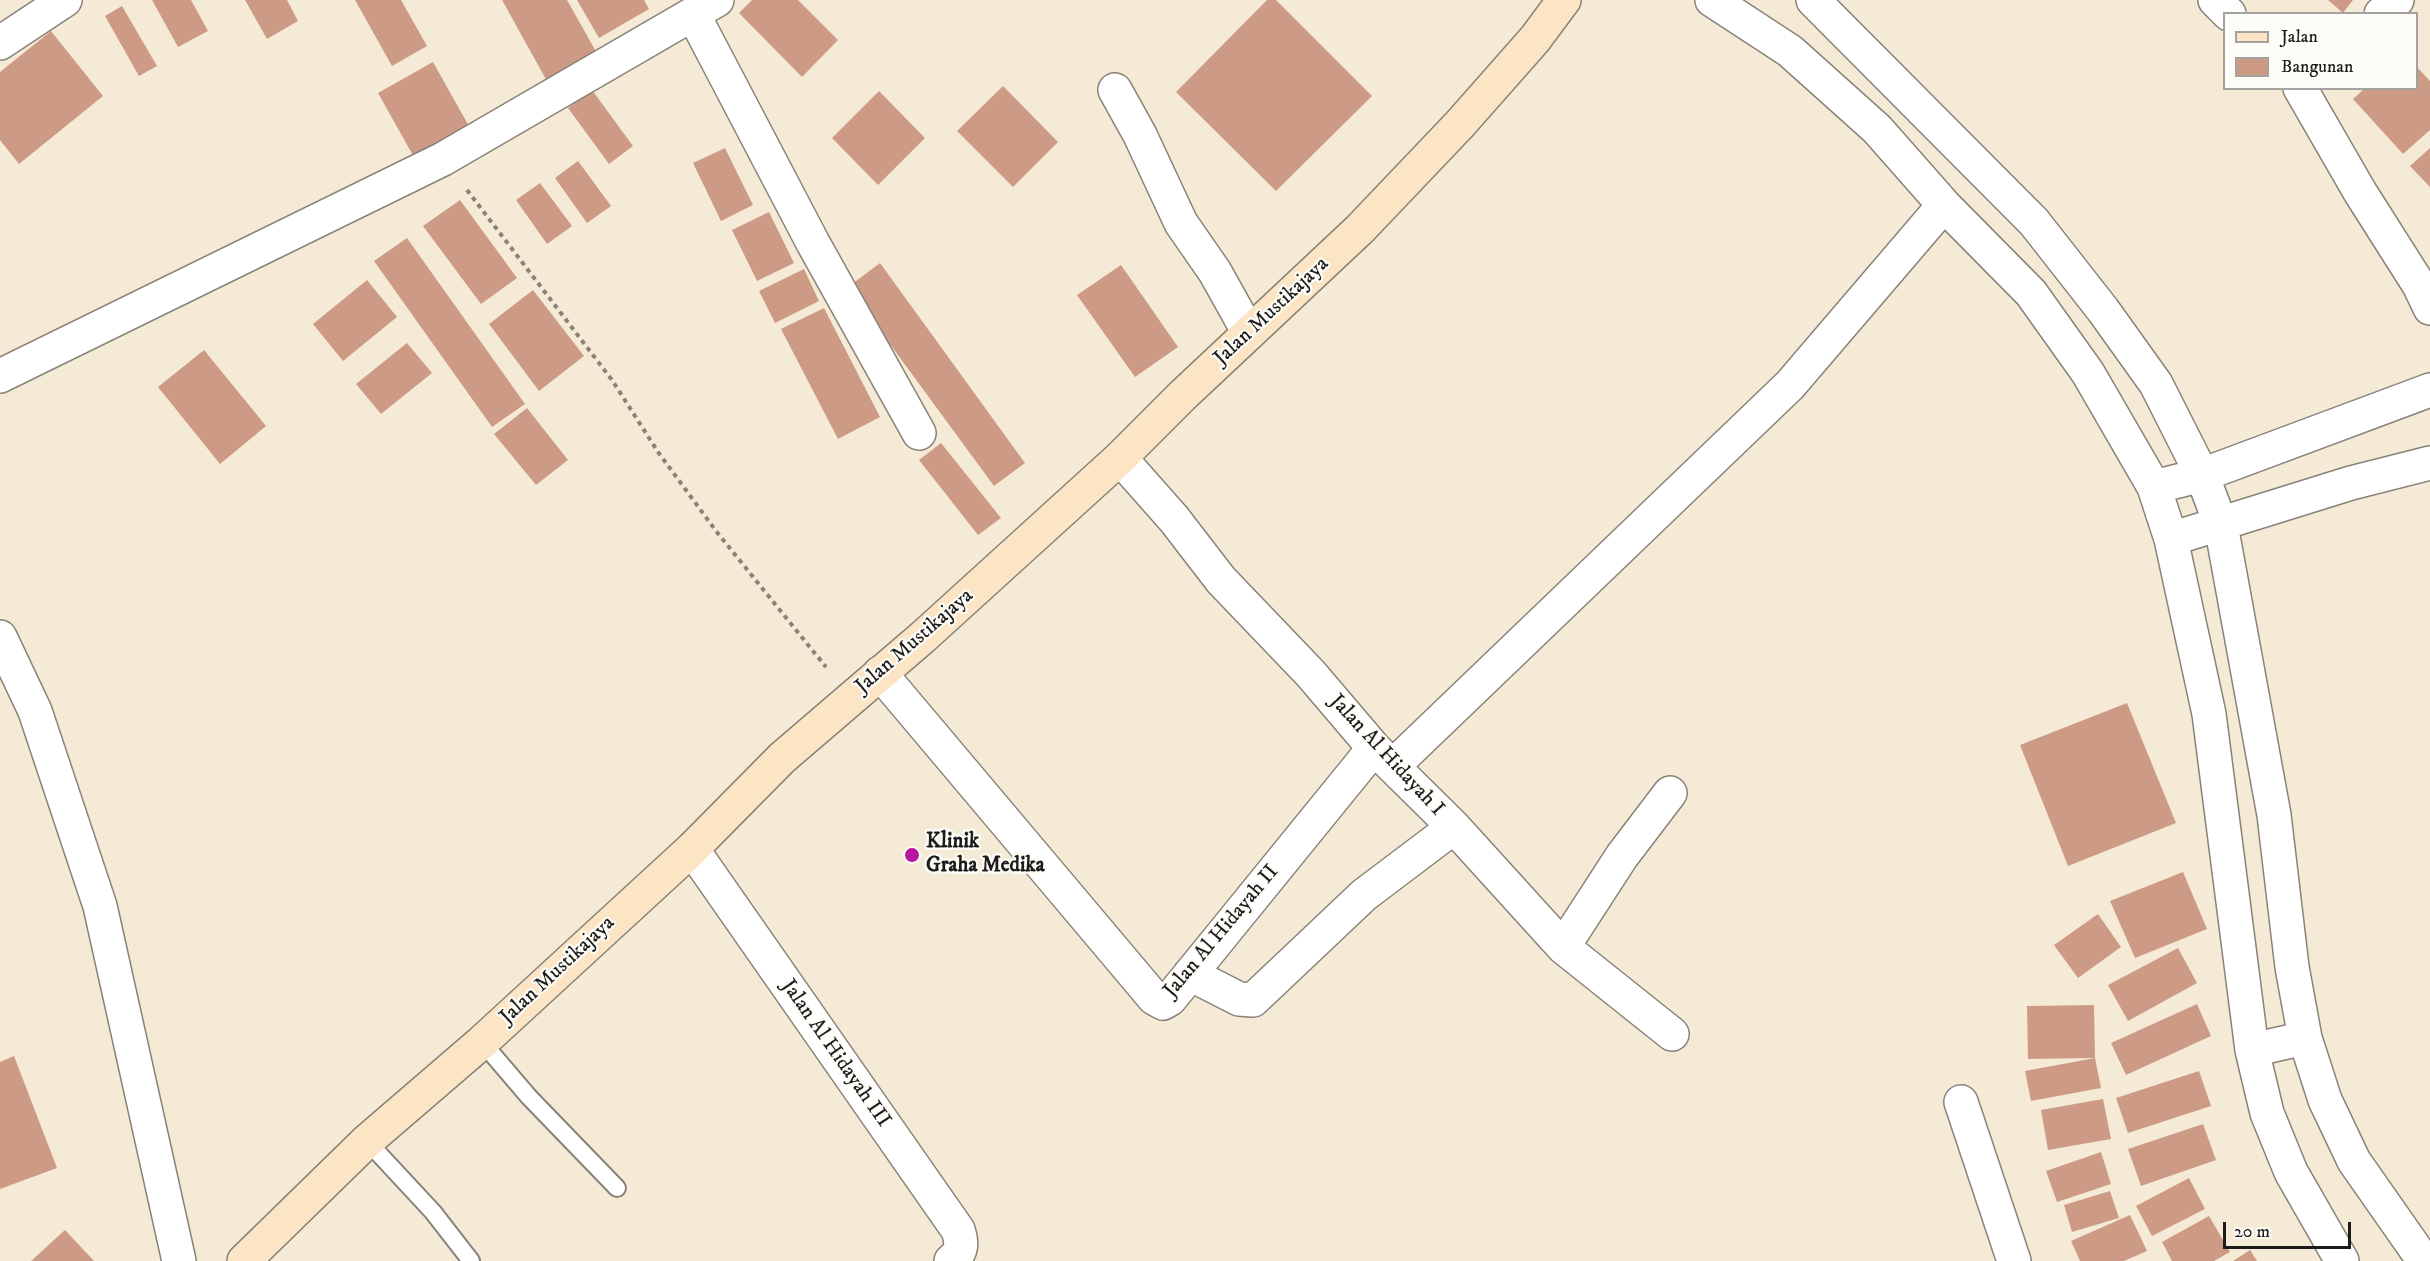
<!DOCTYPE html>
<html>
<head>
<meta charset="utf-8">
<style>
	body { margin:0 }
	#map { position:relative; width:2430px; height:1261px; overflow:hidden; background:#f5ead5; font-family:"IM FELL DW Pica",serif }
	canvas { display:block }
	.legend { position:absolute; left:2223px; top:12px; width:195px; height:78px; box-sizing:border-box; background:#fdfcf7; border:2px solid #a3a29f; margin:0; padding:8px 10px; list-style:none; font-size:18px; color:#1c1c1c }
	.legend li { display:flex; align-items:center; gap:12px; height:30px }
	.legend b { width:30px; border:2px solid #a3a29f }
	.scale { position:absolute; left:2223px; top:1222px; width:128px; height:27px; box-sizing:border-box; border:3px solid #1c1c1c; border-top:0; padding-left:8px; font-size:18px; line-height:21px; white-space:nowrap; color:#1c1c1c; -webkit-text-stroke:4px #fdfcf7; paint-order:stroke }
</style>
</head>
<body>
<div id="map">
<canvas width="2430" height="1261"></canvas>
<ul class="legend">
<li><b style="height:8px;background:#fce5c4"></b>Jalan</li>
<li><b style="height:16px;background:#cd9b85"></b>Bangunan</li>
</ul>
<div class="scale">20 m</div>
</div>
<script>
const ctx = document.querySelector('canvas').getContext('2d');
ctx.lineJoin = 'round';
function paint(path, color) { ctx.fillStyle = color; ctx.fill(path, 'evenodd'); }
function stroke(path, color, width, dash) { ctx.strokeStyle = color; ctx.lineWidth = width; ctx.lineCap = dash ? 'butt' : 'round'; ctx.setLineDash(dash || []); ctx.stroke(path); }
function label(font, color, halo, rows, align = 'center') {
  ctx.font = font + ' "IM FELL DW Pica",serif'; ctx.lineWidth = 4.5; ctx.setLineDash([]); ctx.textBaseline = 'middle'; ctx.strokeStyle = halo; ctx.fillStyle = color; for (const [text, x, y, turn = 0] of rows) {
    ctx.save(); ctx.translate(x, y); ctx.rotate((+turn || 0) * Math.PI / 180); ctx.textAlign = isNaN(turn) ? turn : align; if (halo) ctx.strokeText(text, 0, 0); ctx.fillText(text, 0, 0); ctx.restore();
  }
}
const building = new Path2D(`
	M 152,0 L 191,0 L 208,31 L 178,47 Z
	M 245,0 L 287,0 L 298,21 L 267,39 Z
	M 355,0 L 401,0 L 427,46 L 392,66 Z
	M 502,0 L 567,0 L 598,55 L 548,83 Z
	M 577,0 L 644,0 L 649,9 L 599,38 Z
	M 752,0 L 798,0 L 838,40 L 802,77 L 739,13 Z
	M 1267,0 L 1276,0 L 1372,96 L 1276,191 L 1176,92 Z
	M 2328,0 L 2353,0 L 2343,13 Z
	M 122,6 L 157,66 L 139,76 L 105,16 Z
	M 51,31 L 103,96 L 19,164 L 0,140 L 0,72 Z
	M 433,62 L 470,128 L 415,159 L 378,93 Z
	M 2416,66 L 2430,81 L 2430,130 L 2403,154 L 2353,99 L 2365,88 L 2416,88 Z
	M 1003,86 L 1058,142 L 1013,187 L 957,131 Z
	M 592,90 L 633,146 L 609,164 L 568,108 Z
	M 879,91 L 925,138 L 878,185 L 832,138 Z
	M 725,148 L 753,205 L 721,221 L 693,163 Z
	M 2430,148 L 2430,187 L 2410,166 Z
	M 578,161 L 611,206 L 587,223 L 555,178 Z
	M 540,183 L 572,226 L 547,244 L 516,200 Z
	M 460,200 L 517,278 L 481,304 L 423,226 Z
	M 769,212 L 794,263 L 757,281 L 732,230 Z
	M 407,238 L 525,404 L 492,427 L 374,261 Z
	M 880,263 L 1025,463 L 994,486 L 848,287 Z
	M 1121,265 L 1178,347 L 1135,377 L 1077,295 Z
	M 804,269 L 819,301 L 775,323 L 759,291 Z
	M 367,280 L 397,317 L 343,361 L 313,324 Z
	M 533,290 L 584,356 L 539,391 L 489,324 Z
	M 824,308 L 880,417 L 838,439 L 781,329 Z
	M 407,343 L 432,373 L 381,414 L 356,384 Z
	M 204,350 L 266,426 L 220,464 L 158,387 Z
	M 527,408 L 568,460 L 536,485 L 494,434 Z
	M 941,443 L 1001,518 L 978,535 L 919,460 Z
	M 2127,703 L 2176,823 L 2068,866 L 2020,745 Z
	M 2183,872 L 2207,929 L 2135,958 L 2110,901 Z
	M 2098,914 L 2121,947 L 2078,978 L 2054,945 Z
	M 2178,948 L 2197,983 L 2128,1021 L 2108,985 Z
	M 2197,1004 L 2211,1036 L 2126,1075 L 2111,1043 Z
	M 2094,1005 L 2095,1058 L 2101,1088 L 2031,1101 L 2025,1071 L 2095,1058 L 2028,1059 L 2027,1006 Z
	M 14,1056 L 57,1168 L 0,1189 L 0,1062 Z
	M 2199,1071 L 2211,1106 L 2128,1133 L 2116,1098 Z
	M 2103,1099 L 2111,1139 L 2048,1150 L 2041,1110 Z
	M 2203,1124 L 2216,1160 L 2141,1186 L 2128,1149 Z
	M 2101,1152 L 2111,1184 L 2057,1202 L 2046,1171 Z
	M 2189,1178 L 2205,1209 L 2152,1236 L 2136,1206 Z
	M 2110,1191 L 2119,1218 L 2072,1232 L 2064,1205 Z
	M 2130,1215 L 2147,1251 L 2124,1261 L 2080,1261 L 2071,1241 Z
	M 2209,1216 L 2230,1252 L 2214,1261 L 2172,1261 L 2162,1242 Z
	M 65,1230 L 94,1261 L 31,1261 Z
	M 2250,1250 L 2257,1261 L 2233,1261 Z`);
const path = new Path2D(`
	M 467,190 L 612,380 L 658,452 L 716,531 L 826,667`);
const service = new Path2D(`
	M 482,1042 L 529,1097 L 617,1188
	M 367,1141 L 433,1212 L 471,1261`);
const minor = new Path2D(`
	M 1712,0 L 1790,51 L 1877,129 L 1944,205 L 2031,293 L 2088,373 L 2154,487 L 2171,539 L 2209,714 L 2252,1050 L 2267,1113 L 2291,1172 L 2342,1261
	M 1813,0 L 2034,222 L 2103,310 L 2156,384 L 2202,475 L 2221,525 L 2274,815 L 2292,967 L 2305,1038 L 2325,1100 L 2354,1161 L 2424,1261
	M 2215,0 L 2229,14
	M 693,14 L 813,243 L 919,433
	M 2381,14 L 2397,0
	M 0,43 L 65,0
	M 2300,88 L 2360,192 L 2419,285 L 2430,308
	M 1115,90 L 1140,135 L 1181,223 L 1215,272 L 1249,333
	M 0,376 L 443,159 L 717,0
	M 1120,458 L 1174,519 L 1221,580 L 1311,674 L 1374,748 L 1454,827 L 1563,947 L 1672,1034
	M 2154,487 L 2202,475 L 2430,390
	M 2171,539 L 2351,483 L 2430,463
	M 0,637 L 35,711 L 100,906 L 179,1261
	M 880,673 L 1154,998 L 1163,1003 L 1170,999 L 1374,748
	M 1393,766 L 1790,385 L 1944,205
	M 692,849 L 958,1230 C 962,1242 963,1252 951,1261
	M 1563,947 L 1622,856 L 1670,793
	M 1190,974 L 1239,999 L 1253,1000 L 1364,895 L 1454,827
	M 2252,1050 L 2305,1038
	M 1961,1102 L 2014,1261`);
const secondary = new Path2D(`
	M 244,1261 L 367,1141 L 482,1042 L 692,849 L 782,758 L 923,637 L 1120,458 L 1182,396 L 1360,229 L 1460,124 L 1535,39 L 1564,0`);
const markers = [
	[912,855,8,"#b5179e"]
];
const streetNames = [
	["Jalan Mustikajaya",1272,312,-43],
	["Jalan Mustikajaya",915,642,-41],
	["Jalan Al Hidayah I",1386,756,47],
	["Jalan Al Hidayah II",1222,932,-50],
	["Jalan Mustikajaya",558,971,-43],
	["Jalan Al Hidayah III",835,1054,55]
];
const poiNames = [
	["Klinik",926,843],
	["Graha Medika",926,867]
];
paint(building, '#cd9b85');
stroke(service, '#888378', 20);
stroke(minor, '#888378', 36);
stroke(secondary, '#888378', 36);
stroke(path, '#888378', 4, [4.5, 4.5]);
stroke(service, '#fff', 16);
stroke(minor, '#fff', 33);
stroke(secondary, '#fce5c4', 33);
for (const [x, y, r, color] of markers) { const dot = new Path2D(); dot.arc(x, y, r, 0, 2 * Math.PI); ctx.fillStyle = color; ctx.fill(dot); stroke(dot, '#fdfcf7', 2); }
label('21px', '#1c1c1c', '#fdfcf7', streetNames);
label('bold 21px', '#1c1c1c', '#fdfcf7', poiNames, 'left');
</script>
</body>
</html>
